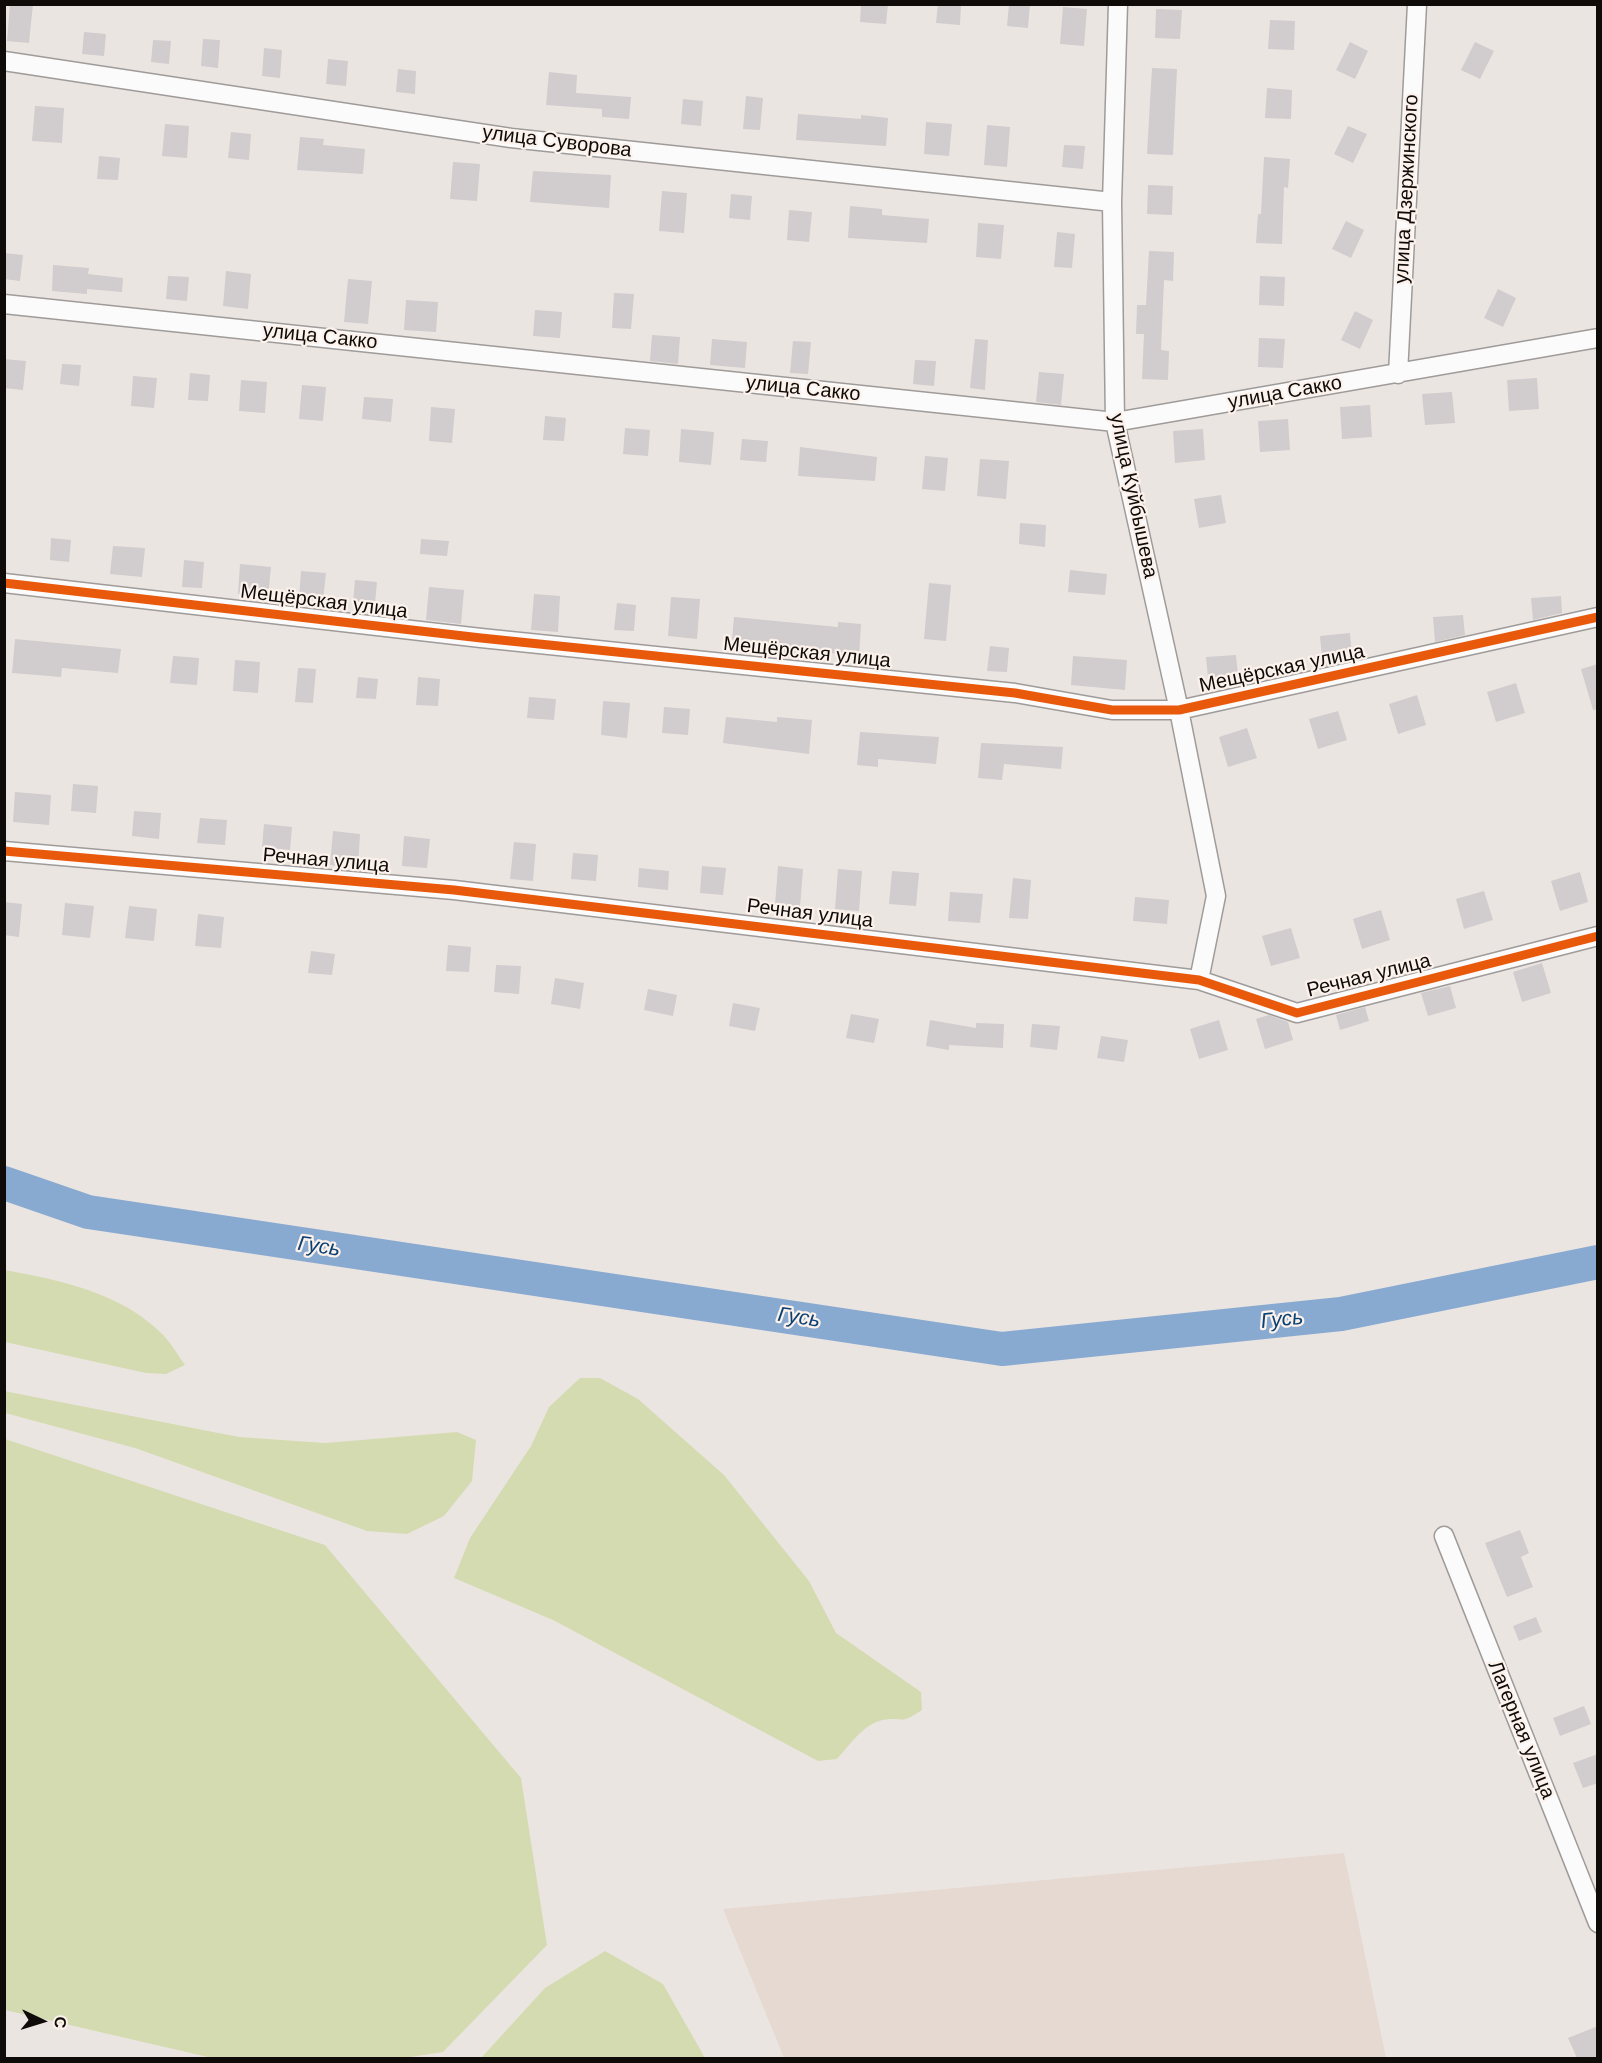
<!DOCTYPE html>
<html>
<head>
<meta charset="utf-8">
<style>
	body { margin:0 }
	#map { position:relative; width:1602px; height:2063px; overflow:hidden; background:#ebe5e2; font-family:Helvetica,sans-serif }
	canvas { display:block }
	.frame { position:absolute; inset:0; border:6px solid #0e0b09; pointer-events:none }
	.north { position:absolute; left:12px; top:1991px; width:60px; height:60px; -webkit-text-stroke:4px #fcf1eb; paint-order:stroke; rotate:94deg; font-size:16px; font-weight:700; line-height:24px; text-align:center; color:#0e0b09 }
	.north::after { content:''; display:block; margin:auto; width:21px; height:27px; background:#0e0b09; clip-path:polygon(50% 0,100% 100%,50% 72%,0 100%) }
</style>
</head>
<body>
<div id="map">
<canvas width="1602" height="2063"></canvas>
<div class="frame"></div>
<div class="north">С</div>
</div>
<script>
const ctx = document.querySelector('canvas').getContext('2d');
ctx.lineJoin = 'round';
function paint(path, color) { ctx.fillStyle = color; ctx.fill(path, 'evenodd'); }
function stroke(path, color, width, dash) { ctx.strokeStyle = color; ctx.lineWidth = width; ctx.lineCap = dash ? 'butt' : 'round'; ctx.setLineDash(dash || []); ctx.stroke(path); }
function label(font, color, halo, rows, align = 'center') {
  ctx.font = font + ' Helvetica,sans-serif'; ctx.lineWidth = 4.5; ctx.setLineDash([]); ctx.textBaseline = 'middle'; ctx.strokeStyle = halo; ctx.fillStyle = color; for (const [text, x, y, turn = 0] of rows) {
    ctx.save(); ctx.translate(x, y); ctx.rotate((+turn || 0) * Math.PI / 180); ctx.textAlign = isNaN(turn) ? turn : align; if (halo) ctx.strokeText(text, 0, 0); ctx.fillText(text, 0, 0); ctx.restore();
  }
}
const built = new Path2D(`
	M 1344,1853 L 1386,2058 L 784,2058 L 723,1909 Z`);
const green = new Path2D(`
	M 5,1270 C 59,1280 119,1292 160,1332 C 170,1341 177,1354 185,1365 L 166,1374 L 146,1373 L 5,1342 Z
	M 580,1378 L 600,1378 L 638,1399 L 724,1475 L 809,1581 L 836,1633 L 921,1692 L 922,1710 C 898,1726 905,1716 883,1720 C 863,1724 850,1745 837,1759 L 818,1761 L 553,1620 L 454,1578 L 470,1538 L 531,1446 L 549,1407 Z
	M 4,1391 L 239,1437 L 325,1443 L 457,1432 L 476,1440 L 472,1481 L 444,1516 L 407,1534 L 367,1531 L 135,1448 L 5,1413 Z
	M 5,1439 L 325,1545 L 521,1778 L 547,1945 L 443,2052 L 404,2058 L 212,2058 L 5,2010 Z
	M 605,1951 L 663,1984 L 705,2058 L 481,2058 L 545,1988 Z`);
const river = new Path2D(`
	M 4,1183 L 88,1212 L 1002,1349 L 1341,1314 L 1598,1262`);
const building = new Path2D(`
	M 10,4 L 33,4 L 29,43 L 7,41 Z
	M 861,4 L 888,4 L 886,24 L 860,22 Z
	M 938,4 L 961,4 L 960,25 L 936,23 Z
	M 1009,4 L 1030,4 L 1028,28 L 1007,26 Z
	M 1063,7 L 1087,9 L 1084,46 L 1060,44 Z
	M 1156,9 L 1182,10 L 1180,39 L 1155,38 Z
	M 1270,20 L 1295,21 L 1294,50 L 1268,49 Z
	M 84,32 L 106,34 L 104,56 L 82,54 Z
	M 203,39 L 220,40 L 218,68 L 201,66 Z
	M 153,40 L 171,41 L 169,64 L 151,62 Z
	M 1350,42 L 1368,51 L 1355,79 L 1336,70 Z
	M 1475,42 L 1494,51 L 1480,79 L 1461,70 Z
	M 264,48 L 282,50 L 280,78 L 262,76 Z
	M 328,59 L 348,61 L 346,86 L 326,84 Z
	M 1152,68 L 1177,69 L 1173,155 L 1147,154 Z
	M 398,69 L 416,71 L 415,94 L 396,92 Z
	M 549,72 L 577,75 L 576,93 L 631,97 L 629,119 L 602,117 L 602,109 L 546,105 Z
	M 1267,88 L 1292,90 L 1291,119 L 1265,118 Z
	M 746,96 L 763,98 L 760,130 L 743,129 Z
	M 683,99 L 703,101 L 701,126 L 681,124 Z
	M 35,106 L 64,108 L 62,143 L 32,141 Z
	M 798,114 L 861,119 L 861,115 L 888,118 L 886,146 L 796,140 Z
	M 926,122 L 952,124 L 949,156 L 924,154 Z
	M 165,124 L 189,126 L 187,158 L 162,156 Z
	M 987,125 L 1010,127 L 1007,167 L 984,165 Z
	M 1348,126 L 1367,134 L 1353,163 L 1334,154 Z
	M 231,132 L 251,134 L 249,160 L 228,158 Z
	M 300,137 L 324,139 L 323,145 L 365,149 L 363,174 L 297,170 Z
	M 1064,145 L 1085,146 L 1083,169 L 1062,167 Z
	M 99,156 L 120,158 L 118,180 L 97,179 Z
	M 1264,157 L 1290,159 L 1288,188 L 1284,187 L 1282,244 L 1256,243 L 1258,214 L 1261,214 Z
	M 453,162 L 480,164 L 477,201 L 450,199 Z
	M 533,171 L 611,175 L 609,208 L 530,202 Z
	M 1148,185 L 1173,186 L 1172,215 L 1147,214 Z
	M 662,191 L 687,193 L 684,233 L 659,231 Z
	M 731,194 L 752,196 L 750,220 L 729,218 Z
	M 850,206 L 882,209 L 882,215 L 929,219 L 927,243 L 848,238 Z
	M 789,210 L 812,212 L 809,242 L 787,240 Z
	M 1346,221 L 1364,230 L 1351,258 L 1332,249 Z
	M 978,223 L 1004,225 L 1001,259 L 976,257 Z
	M 1057,232 L 1075,234 L 1072,268 L 1054,267 Z
	M 1149,251 L 1174,252 L 1173,281 L 1164,280 L 1161,350 L 1169,351 L 1168,380 L 1142,379 L 1144,334 L 1136,334 L 1137,305 L 1146,305 Z
	M 4,253 L 23,255 L 20,281 L 4,279 Z
	M 53,265 L 89,268 L 88,274 L 123,278 L 122,292 L 87,289 L 87,294 L 52,291 Z
	M 226,271 L 251,274 L 248,309 L 223,306 Z
	M 168,276 L 189,277 L 187,301 L 166,299 Z
	M 1260,276 L 1285,277 L 1284,306 L 1259,305 Z
	M 348,279 L 372,281 L 368,324 L 344,322 Z
	M 1498,289 L 1516,298 L 1503,327 L 1484,318 Z
	M 614,293 L 634,294 L 631,329 L 612,328 Z
	M 406,300 L 438,302 L 436,332 L 404,330 Z
	M 535,310 L 562,312 L 560,338 L 533,336 Z
	M 1355,311 L 1373,320 L 1360,349 L 1341,340 Z
	M 652,335 L 680,337 L 678,364 L 650,361 Z
	M 1259,338 L 1285,339 L 1283,368 L 1258,367 Z
	M 712,339 L 747,342 L 745,368 L 710,365 Z
	M 975,339 L 988,340 L 985,390 L 970,388 Z
	M 793,341 L 811,342 L 808,374 L 790,373 Z
	M 4,359 L 26,361 L 23,390 L 4,388 Z
	M 915,360 L 936,361 L 934,386 L 913,384 Z
	M 62,364 L 81,365 L 79,386 L 60,384 Z
	M 1039,372 L 1064,374 L 1061,405 L 1036,402 Z
	M 190,373 L 210,375 L 208,401 L 188,400 Z
	M 133,376 L 157,378 L 154,408 L 131,406 Z
	M 1537,378 L 1539,409 L 1509,411 L 1507,380 Z
	M 241,380 L 267,382 L 265,413 L 239,411 Z
	M 302,385 L 326,387 L 323,421 L 299,419 Z
	M 1452,392 L 1455,423 L 1425,425 L 1422,394 Z
	M 364,397 L 393,399 L 391,422 L 362,419 Z
	M 1370,405 L 1372,437 L 1342,439 L 1340,407 Z
	M 431,407 L 455,409 L 452,443 L 429,441 Z
	M 545,416 L 566,418 L 564,441 L 543,440 Z
	M 1288,419 L 1290,450 L 1260,452 L 1258,421 Z
	M 625,428 L 650,430 L 648,456 L 623,454 Z
	M 681,429 L 714,432 L 711,465 L 679,462 Z
	M 1203,429 L 1205,460 L 1175,463 L 1173,431 Z
	M 742,439 L 768,441 L 766,462 L 740,460 Z
	M 800,447 L 877,457 L 875,481 L 798,476 Z
	M 925,456 L 948,458 L 945,491 L 922,489 Z
	M 980,459 L 1009,461 L 1006,499 L 977,496 Z
	M 1221,495 L 1226,523 L 1199,528 L 1194,499 Z
	M 1020,523 L 1046,525 L 1045,547 L 1019,544 Z
	M 51,538 L 71,540 L 69,562 L 50,560 Z
	M 421,539 L 449,541 L 447,556 L 420,554 Z
	M 113,546 L 145,548 L 142,577 L 110,574 Z
	M 184,560 L 204,562 L 202,588 L 182,587 Z
	M 240,564 L 271,567 L 268,597 L 238,594 Z
	M 1070,570 L 1107,574 L 1105,595 L 1068,592 Z
	M 301,571 L 326,573 L 323,601 L 299,599 Z
	M 355,580 L 377,582 L 375,603 L 353,602 Z
	M 929,583 L 951,585 L 946,641 L 924,639 Z
	M 429,587 L 464,590 L 461,624 L 426,620 Z
	M 534,594 L 560,596 L 558,632 L 531,630 Z
	M 1561,596 L 1562,613 L 1533,620 L 1531,598 Z
	M 671,597 L 700,599 L 697,639 L 668,636 Z
	M 617,603 L 636,605 L 634,631 L 614,630 Z
	M 1463,615 L 1465,635 L 1435,642 L 1433,617 Z
	M 734,617 L 838,627 L 838,622 L 861,624 L 859,656 L 810,651 L 809,656 L 777,653 L 777,643 L 732,640 Z
	M 1350,633 L 1352,660 L 1323,667 L 1320,636 Z
	M 15,639 L 121,649 L 118,673 L 62,668 L 61,677 L 12,673 Z
	M 990,646 L 1009,648 L 1007,672 L 987,671 Z
	M 1236,655 L 1239,685 L 1209,688 L 1206,657 Z
	M 173,656 L 199,658 L 197,685 L 170,683 Z
	M 1073,656 L 1127,660 L 1125,690 L 1071,685 Z
	M 235,660 L 260,662 L 258,693 L 233,691 Z
	M 1598,664 L 1598,709 L 1593,710 L 1581,669 Z
	M 298,668 L 316,669 L 313,703 L 295,702 Z
	M 358,677 L 378,679 L 376,699 L 356,698 Z
	M 418,677 L 440,679 L 438,706 L 416,705 Z
	M 1516,683 L 1525,713 L 1496,722 L 1487,692 Z
	M 1417,695 L 1426,725 L 1398,734 L 1389,704 Z
	M 529,697 L 556,699 L 554,720 L 527,718 Z
	M 603,701 L 630,703 L 627,738 L 601,735 Z
	M 664,707 L 690,709 L 688,735 L 662,733 Z
	M 1338,711 L 1347,740 L 1318,749 L 1309,719 Z
	M 726,717 L 777,722 L 777,717 L 812,720 L 809,754 L 723,743 Z
	M 1247,728 L 1257,758 L 1228,767 L 1219,737 Z
	M 860,732 L 939,737 L 936,764 L 878,759 L 878,767 L 857,765 Z
	M 981,743 L 1063,747 L 1061,769 L 1004,764 L 1002,780 L 978,778 Z
	M 73,784 L 98,786 L 96,813 L 71,811 Z
	M 15,792 L 51,795 L 49,825 L 13,822 Z
	M 134,811 L 161,813 L 159,839 L 132,836 Z
	M 200,818 L 227,820 L 225,845 L 197,843 Z
	M 264,824 L 292,827 L 290,850 L 262,847 Z
	M 333,831 L 360,834 L 358,868 L 330,865 Z
	M 404,836 L 430,839 L 427,868 L 402,866 Z
	M 514,842 L 536,844 L 533,881 L 510,879 Z
	M 573,853 L 598,855 L 596,881 L 571,879 Z
	M 702,866 L 726,868 L 723,895 L 700,893 Z
	M 778,866 L 803,869 L 800,907 L 775,905 Z
	M 639,868 L 669,871 L 668,890 L 638,887 Z
	M 838,869 L 862,871 L 859,911 L 835,909 Z
	M 892,871 L 919,873 L 916,906 L 889,904 Z
	M 1580,872 L 1588,902 L 1560,911 L 1551,881 Z
	M 1013,878 L 1031,880 L 1028,919 L 1009,918 Z
	M 1484,891 L 1493,920 L 1464,929 L 1456,899 Z
	M 950,892 L 983,894 L 980,923 L 948,921 Z
	M 1135,897 L 1169,900 L 1167,924 L 1133,921 Z
	M 4,902 L 22,904 L 19,937 L 4,935 Z
	M 65,903 L 94,906 L 90,938 L 62,935 Z
	M 129,906 L 157,909 L 154,941 L 125,938 Z
	M 1381,910 L 1390,940 L 1362,949 L 1353,919 Z
	M 198,914 L 224,917 L 221,948 L 195,946 Z
	M 1291,928 L 1300,958 L 1271,966 L 1262,936 Z
	M 448,945 L 471,947 L 469,972 L 446,971 Z
	M 311,951 L 335,954 L 332,975 L 308,973 Z
	M 1542,963 L 1551,993 L 1522,1002 L 1513,972 Z
	M 496,965 L 521,966 L 519,994 L 494,992 Z
	M 555,978 L 584,983 L 580,1009 L 551,1004 Z
	M 1450,986 L 1456,1008 L 1428,1016 L 1421,993 Z
	M 648,989 L 677,995 L 673,1016 L 644,1010 Z
	M 733,1003 L 760,1008 L 755,1031 L 729,1026 Z
	M 1365,1007 L 1369,1021 L 1340,1030 L 1336,1015 Z
	M 851,1014 L 879,1019 L 874,1043 L 846,1038 Z
	M 1269,1015 L 1288,1022 L 1293,1040 L 1265,1049 L 1256,1019 Z
	M 930,1020 L 976,1028 L 976,1023 L 1004,1024 L 1003,1048 L 949,1045 L 949,1050 L 926,1046 Z
	M 1219,1020 L 1228,1050 L 1199,1059 L 1190,1029 Z
	M 1032,1024 L 1060,1026 L 1057,1050 L 1030,1047 Z
	M 1101,1036 L 1128,1040 L 1124,1062 L 1097,1058 Z
	M 1520,1530 L 1529,1553 L 1521,1557 L 1533,1587 L 1507,1597 L 1485,1543 Z
	M 1536,1617 L 1542,1632 L 1519,1641 L 1513,1626 Z
	M 1584,1706 L 1591,1724 L 1560,1736 L 1553,1718 Z
	M 1598,1754 L 1598,1783 L 1583,1788 L 1573,1763 Z
	M 1598,2026 L 1598,2058 L 1577,2058 L 1568,2038 Z`);
const minor = new Path2D(`
	M 1118,4 L 1112,202 L 1115,422 L 1179,710 L 1216,896 L 1199,980
	M 4,61 L 511,138 L 1112,202
	M 4,304 L 1115,422 L 1598,338
	M 1398,374 L 1417,4
	M 4,583 L 481,638 L 1015,693 L 1112,710 L 1179,710 L 1598,617
	M 4,851 L 454,890 L 1199,980 L 1297,1013 L 1598,936
	M 1444,1536 L 1598,1923`);
const cycleway = new Path2D(`
	M 4,583 L 481,638 L 1015,693 L 1112,710 L 1179,710 L 1598,617
	M 4,851 L 454,890 L 1199,980 L 1297,1013 L 1598,936`);
const streetNames = [
	["улица Суворова",557,142,7],
	["улица Дзержинского",1407,189,-87],
	["улица Сакко",320,337,6],
	["улица Сакко",803,389,6],
	["улица Сакко",1285,393,-10],
	["улица Куйбышева",1133,496,78],
	["Мещёрская улица",324,602,7],
	["Мещёрская улица",807,653,6],
	["Мещёрская улица",1282,669,-12],
	["Речная улица",326,861,5],
	["Речная улица",810,914,7],
	["Речная улица",1369,976,-14],
	["Лагерная улица",1521,1730,68]
];
const waterNames = [
	["Гусь",319,1247,8],
	["Гусь",799,1318,8],
	["Гусь",1282,1320,-6]
];
paint(built, '#e6d9d2');
paint(green, '#d5dbb0');
stroke(river, '#89aad0', 34);
paint(building, '#d1cccd');
stroke(minor, '#9f9b99', 21);
stroke(minor, '#fcfbfb', 18);
stroke(cycleway, '#e8590c', 9);
label('20px', '#0e0b09', '#fcf1eb', streetNames);
label('italic 21px', '#094175', '#fcf1eb', waterNames);
</script>
</body>
</html>
